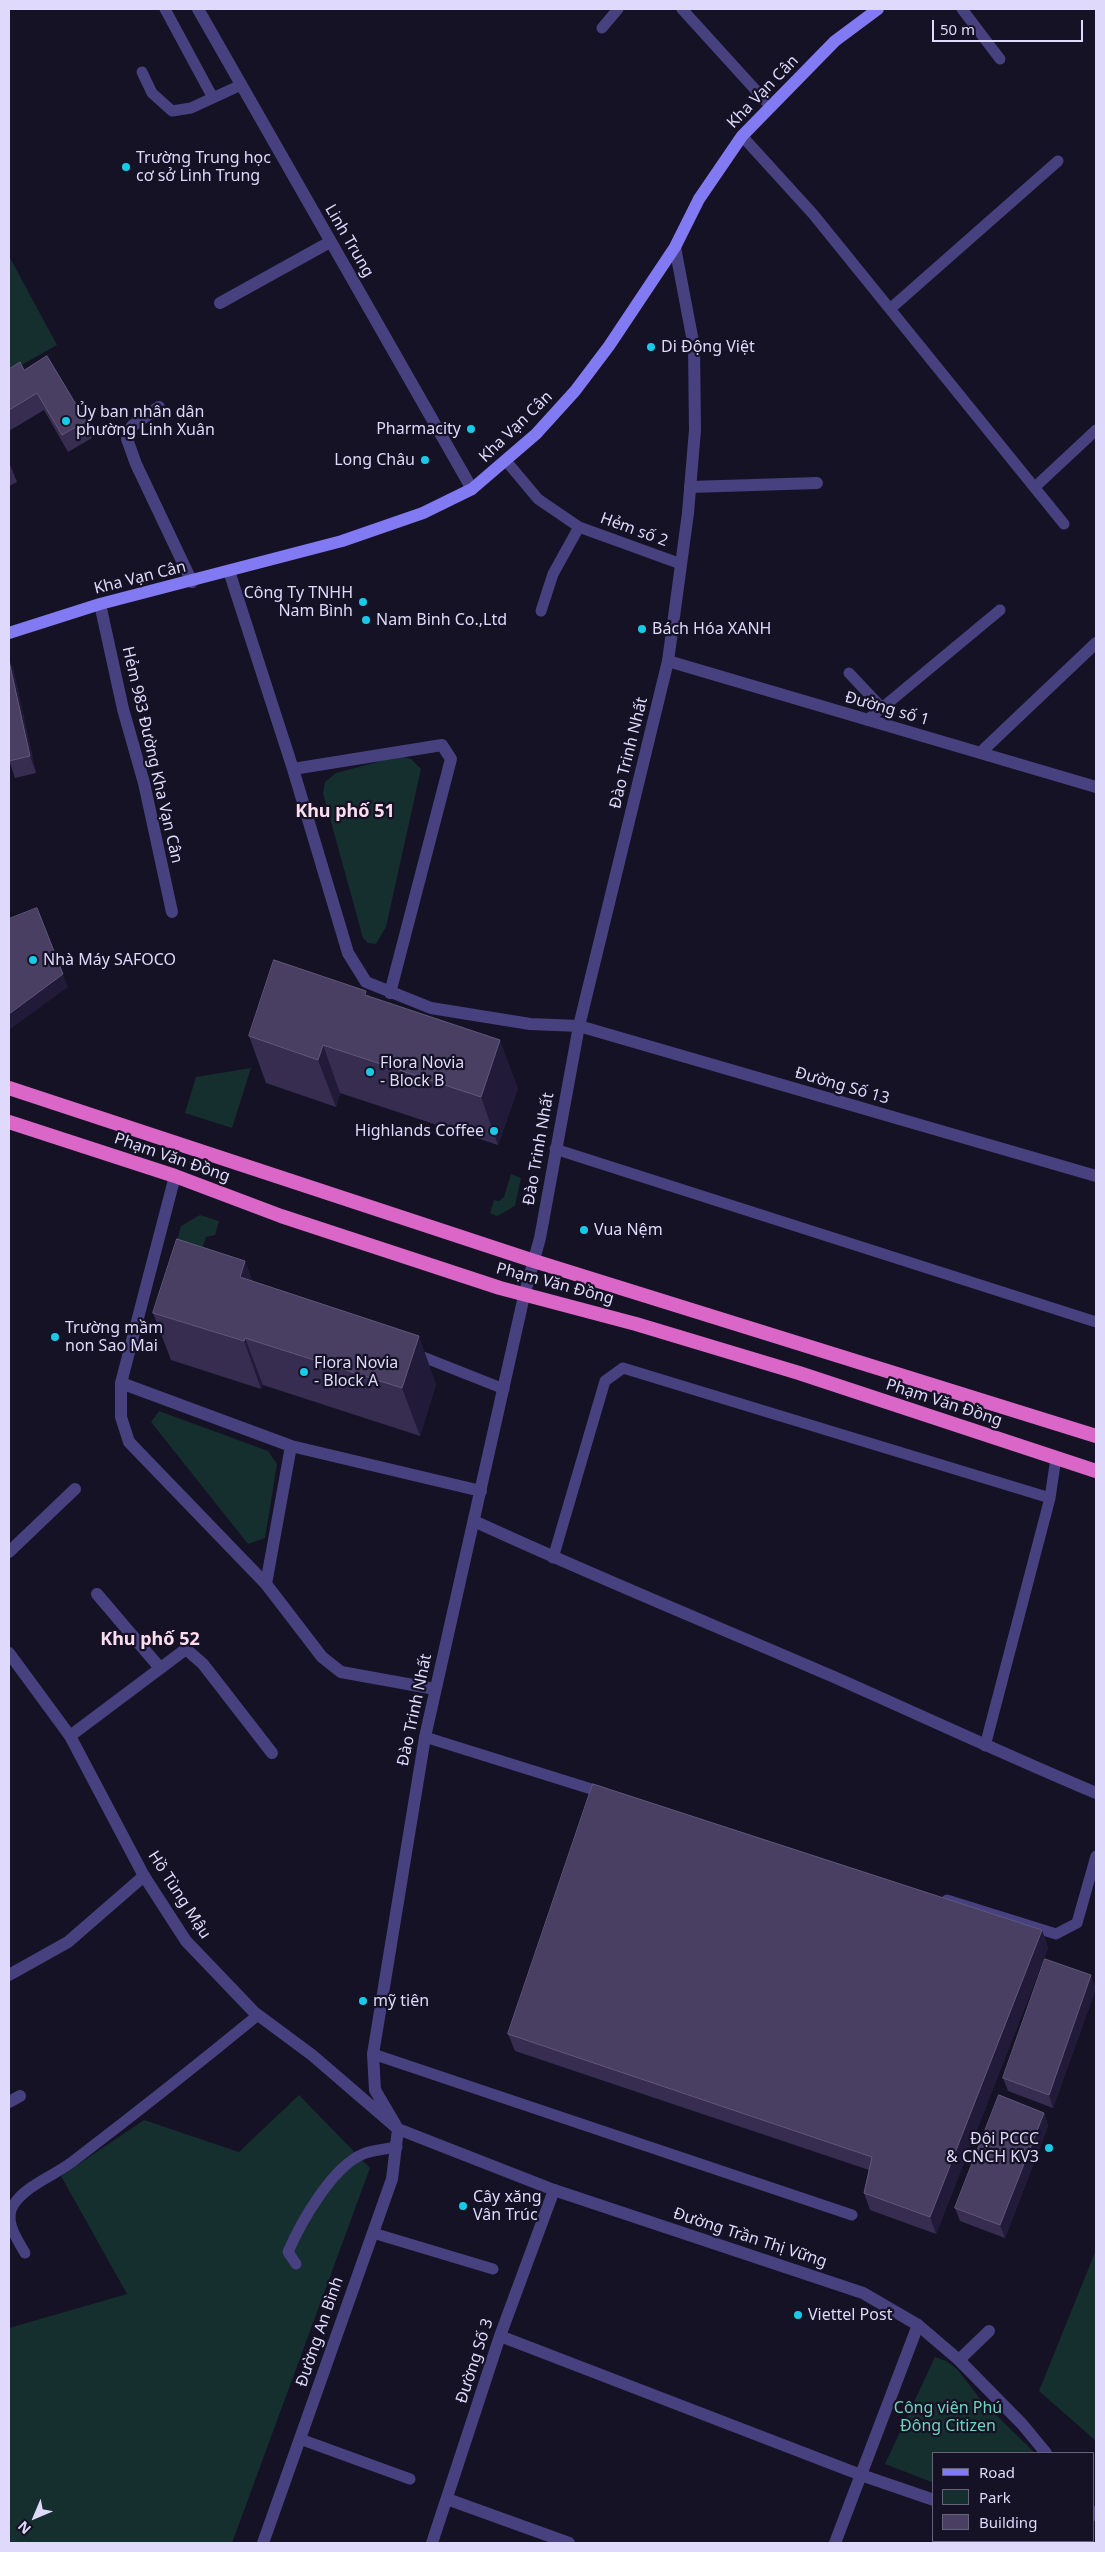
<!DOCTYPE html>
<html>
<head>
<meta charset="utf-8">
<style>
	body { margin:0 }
	#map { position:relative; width:1105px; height:2552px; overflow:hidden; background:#161225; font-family:"Noto Sans",sans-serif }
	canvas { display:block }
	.frame { position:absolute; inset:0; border:10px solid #dfd9fb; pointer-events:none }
	.legend { position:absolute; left:932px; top:2452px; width:162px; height:90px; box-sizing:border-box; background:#161225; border:1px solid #66627b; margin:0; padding:6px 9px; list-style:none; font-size:15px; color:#dfd9fb }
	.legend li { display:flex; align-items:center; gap:10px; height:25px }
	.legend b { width:25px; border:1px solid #66627b }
	.north { position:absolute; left:10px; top:2492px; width:50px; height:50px; -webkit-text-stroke:4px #161225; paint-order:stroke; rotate:225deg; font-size:14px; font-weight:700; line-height:20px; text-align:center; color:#dfd9fb }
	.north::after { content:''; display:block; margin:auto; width:18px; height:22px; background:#dfd9fb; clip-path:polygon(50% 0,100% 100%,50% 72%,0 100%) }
	.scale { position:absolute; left:932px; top:20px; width:151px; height:22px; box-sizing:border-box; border:2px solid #dfd9fb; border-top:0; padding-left:6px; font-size:15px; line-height:18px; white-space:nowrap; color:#dfd9fb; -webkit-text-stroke:4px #161225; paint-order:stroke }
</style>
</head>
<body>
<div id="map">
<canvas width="1105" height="2552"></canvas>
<div class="frame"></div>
<ul class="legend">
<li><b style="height:6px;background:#827af2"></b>Road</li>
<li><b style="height:14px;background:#152e2e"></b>Park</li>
<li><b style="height:14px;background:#483f63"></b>Building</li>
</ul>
<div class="north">N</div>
<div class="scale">50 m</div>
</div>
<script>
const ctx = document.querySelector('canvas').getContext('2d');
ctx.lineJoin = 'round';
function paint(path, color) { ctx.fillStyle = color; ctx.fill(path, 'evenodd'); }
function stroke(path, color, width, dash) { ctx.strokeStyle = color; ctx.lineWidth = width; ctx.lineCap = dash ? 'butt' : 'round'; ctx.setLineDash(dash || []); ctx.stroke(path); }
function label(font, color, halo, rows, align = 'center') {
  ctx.font = font + ' "Noto Sans",sans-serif'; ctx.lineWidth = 4.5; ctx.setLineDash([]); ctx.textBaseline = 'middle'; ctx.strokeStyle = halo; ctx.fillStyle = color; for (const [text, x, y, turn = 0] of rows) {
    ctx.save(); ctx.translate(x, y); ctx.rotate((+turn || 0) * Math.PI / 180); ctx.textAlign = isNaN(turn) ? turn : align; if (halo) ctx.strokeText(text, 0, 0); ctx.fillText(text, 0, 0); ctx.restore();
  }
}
const green = new Path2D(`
	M 9,256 L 57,345 L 9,372 Z
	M 400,756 L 411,759 L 421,769 L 386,927 L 376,944 L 368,943 L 363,938 L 323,793 L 325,782 L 336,773 Z
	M 251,1068 L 232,1128 L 185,1113 L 196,1077 Z
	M 511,1174 L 521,1178 L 515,1206 L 497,1216 L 490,1213 L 494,1200 L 499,1201 L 504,1197 Z
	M 200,1215 L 219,1221 L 215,1235 L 206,1237 L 201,1253 L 174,1251 L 181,1226 Z
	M 159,1411 L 268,1451 L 277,1464 L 265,1538 L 248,1544 L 151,1422 Z
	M 299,2095 L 370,2168 L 232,2543 L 9,2543 L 9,2328 L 127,2294 L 61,2176 L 144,2120 L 239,2152 Z
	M 1096,2250 L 1096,2441 L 1039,2391 Z
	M 935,2357 L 946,2361 L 957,2369 L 981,2400 L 1035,2453 L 934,2453 L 934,2483 L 885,2464 Z`);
const service = new Path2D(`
	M 165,9 L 213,98
	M 682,9 L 771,107
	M 962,9 L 1000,59
	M 602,28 L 618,9
	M 142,72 L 152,93 L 172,111 L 191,108 L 241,85
	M 742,136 L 813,214 L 1064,524
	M 890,309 L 1058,161
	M 507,462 L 538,499 L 579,527
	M 1035,487 L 1096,430
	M 541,611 L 553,574 L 579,527 L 681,564
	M 849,673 L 882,708 L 867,720
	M 882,708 L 1000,610
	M 555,1149 L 1096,1322
	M 413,1353 L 504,1389
	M 553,1558 L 605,1381 L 623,1368 L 1050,1498
	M 425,1737 L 604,1793
	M 985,1746 L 1050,1498 L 1056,1458
	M 947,1900 L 1056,1934 L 1077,1923 L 1096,1856
	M 373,2054 L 852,2215
	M 373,2233 L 493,2269
	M 25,2253 C 17,2239 3,2220 14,2204 C 27,2185 55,2175 72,2162 C 135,2114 197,2065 258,2015
	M 296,2264 L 288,2252 C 301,2222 332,2167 363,2154 C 373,2150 386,2149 397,2147
	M 300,2439 L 410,2479`);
const minor = new Path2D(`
	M 220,303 L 330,242
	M 159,407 L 132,426 L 127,439 L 136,464 L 192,582
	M 690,487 L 817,483
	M 229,571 L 293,769 L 348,953 L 366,982 L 431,1008 L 530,1024 L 579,1026 L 1096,1176
	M 100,604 L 123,709 L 144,783 L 172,912
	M 668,661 L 1096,787
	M 980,753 L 1096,643
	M 293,769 L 442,745 L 451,759 L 390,993
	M 175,1176 L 121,1383 L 121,1417 L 129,1442 L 266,1584 L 322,1657 L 341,1672 L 435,1689
	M 121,1383 L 291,1446 L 481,1491
	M 474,1521 C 593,1576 714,1625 834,1677 C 922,1716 1008,1756 1096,1793
	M 9,1552 L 75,1489
	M 266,1584 L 291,1446
	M 97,1594 L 160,1668
	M 70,1736 L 186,1649 L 203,1664 L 272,1753
	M 9,1975 L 68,1942 L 144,1876
	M 9,2102 L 20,2096
	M 500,2336 L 861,2475 L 934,2500
	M 959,2360 L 989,2331
	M 447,2499 L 569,2543
	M 1055,2541 L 1063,2543
	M 432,2543 L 500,2336 L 554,2190
	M 835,2543 L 918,2325`);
const tertiary = new Path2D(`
	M 198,9 L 472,489
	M 9,1653 L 70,1736 L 144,1876 L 186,1941 L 254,2012 L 312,2055 L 398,2129 L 554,2190 L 863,2293 L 918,2325 L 959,2360 L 1022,2424 L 1046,2453
	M 398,2129 L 375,2090 L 373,2054 L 425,1737 L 524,1296 L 540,1238 L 579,1026 L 668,661 L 688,513 L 695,430 L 694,347 L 675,247
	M 1094,2512 L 1096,2515
	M 263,2543 L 392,2179 L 398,2129`);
const secondary = new Path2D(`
	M 9,633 L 100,604 L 342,541 L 423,513 L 472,489 L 536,434 L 575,391 L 609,346 L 675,247 L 699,199 L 742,136 L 835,41 L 878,9`);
const trunk = new Path2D(`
	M 9,1088 L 534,1261 L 1096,1436
	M 9,1122 L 175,1176 L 281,1216 L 500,1288 L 636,1324 L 799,1373 L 1096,1471`);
const wall = new Path2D(`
	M 9,369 L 24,370 L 86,421 L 92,438 L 68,452 L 44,410 L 9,431 Z
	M 9,462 L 17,482 L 9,486 Z
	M 9,659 L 14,672 L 36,773 L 15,778 L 9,760 Z
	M 368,995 L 518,1088 L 498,1145 L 340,1093 L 336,1107 L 266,1083 L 249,1036 Z
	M 245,1261 L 252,1281 L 436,1384 L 420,1436 L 263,1385 L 261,1389 L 171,1360 L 153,1313 Z
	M 1042,1930 L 1048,1948 L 936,2234 L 870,2210 L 864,2193 L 869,2170 L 515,2051 L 508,2034 Z
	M 1096,1988 L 1053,2108 L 1008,2091 L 1003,2078 Z
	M 1044,2113 L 1048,2126 L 1005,2238 L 960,2221 L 955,2208 Z`);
const shadedWall = new Path2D(`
	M 9,659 L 14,672 L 36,773 L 30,756 Z
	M 63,974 L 68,987 L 9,1030 L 9,1014 Z
	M 500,1040 L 518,1088 L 498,1145 L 481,1097 Z
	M 323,1045 L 340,1093 L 336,1107 L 318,1060 Z
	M 245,1261 L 262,1309 L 240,1277 Z
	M 419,1336 L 436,1384 L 420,1436 L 402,1388 Z
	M 245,1338 L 263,1385 L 261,1389 L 244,1341 Z
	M 1042,1930 L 1048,1948 L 936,2234 L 930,2217 Z
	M 1091,1975 L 1096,1988 L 1053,2108 L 1049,2095 Z
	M 1044,2113 L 1048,2126 L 1005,2238 L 1000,2225 Z`);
const building = new Path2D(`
	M 47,356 L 86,421 L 62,435 L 37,393 L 9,410 L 9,369 L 20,362 L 24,370 Z
	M 9,661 L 30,756 L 9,761 Z
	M 37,908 L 63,974 L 9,1014 L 9,919 Z
	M 274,960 L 366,991 L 365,995 L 500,1040 L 481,1097 L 323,1045 L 318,1060 L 249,1036 Z
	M 177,1239 L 245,1261 L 240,1277 L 419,1336 L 402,1388 L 245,1338 L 244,1341 L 153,1313 Z
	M 593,1784 L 1042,1930 L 930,2217 L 864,2193 L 872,2157 L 508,2034 Z
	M 1045,1959 L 1091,1975 L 1049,2095 L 1003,2078 Z
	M 999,2095 L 1044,2113 L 1000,2225 L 955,2208 Z`);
const markers = [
	[126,167,5,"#19cae8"],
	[651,347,5,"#19cae8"],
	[66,421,5,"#19cae8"],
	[471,429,5,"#19cae8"],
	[425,460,5,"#19cae8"],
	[363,602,5,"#19cae8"],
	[366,620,5,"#19cae8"],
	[642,629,5,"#19cae8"],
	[33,960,5,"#19cae8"],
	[370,1072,5,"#19cae8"],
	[494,1131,5,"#19cae8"],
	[584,1230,5,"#19cae8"],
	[55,1337,5,"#19cae8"],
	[304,1372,5,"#19cae8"],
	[363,2001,5,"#19cae8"],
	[1049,2148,5,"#19cae8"],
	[463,2206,5,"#19cae8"],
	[798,2315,5,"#19cae8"]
];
const streetNames = [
	["Kha Vạn Cân",763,92,-46],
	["Linh Trung",349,241,60],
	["Kha Vạn Cân",516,427,-44],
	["Hẻm số 2",634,530,20],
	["Kha Vạn Cân",140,578,-14],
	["Đường số 1",887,709,16],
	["Đào Trinh Nhất",629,753,-76],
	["Hẻm 983 Đường Kha Vạn Cân",152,755,77],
	["Đường Số 13",842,1086,16],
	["Đào Trinh Nhất",539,1149,-80],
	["Phạm Văn Đồng",172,1158,19],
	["Phạm Văn Đồng",555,1284,15],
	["Phạm Văn Đồng",944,1403,18],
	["Đào Trinh Nhất",415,1710,-78],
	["Hồ Tùng Mậu",179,1895,57],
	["Đường Trần Thị Vững",750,2238,18],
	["Đường An Bình",320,2332,-71],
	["Đường Số 3",475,2361,-72]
];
const poiNames = [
	["Trường Trung học",136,158],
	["cơ sở Linh Trung",136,176],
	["Di Động Việt",661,347],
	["Ủy ban nhân dân",76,412],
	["phường Linh Xuân",76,430],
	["Pharmacity",461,429,"right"],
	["Long Châu",415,460,"right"],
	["Công Ty TNHH",353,593,"right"],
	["Nam Bình",353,611,"right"],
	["Nam Binh Co.,Ltd",376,620],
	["Bách Hóa XANH",652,629],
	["Nhà Máy SAFOCO",43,960],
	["Flora Novia",380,1063],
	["- Block B",380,1081],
	["Highlands Coffee",484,1131,"right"],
	["Vua Nệm",594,1230],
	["Trường mầm",65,1328],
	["non Sao Mai",65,1346],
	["Flora Novia",314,1363],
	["- Block A",314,1381],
	["mỹ tiên",373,2001],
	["Đội PCCC",1039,2139,"right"],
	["& CNCH KV3",1039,2157,"right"],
	["Cây xăng",473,2197],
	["Vân Trúc",473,2215],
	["Viettel Post",808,2315]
];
const parkNames = [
	["Công viên Phú",948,2408],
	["Đông Citizen",948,2426]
];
const neighbourhoodNames = [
	["Khu phố 51",345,812],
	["Khu phố 52",150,1640]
];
paint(green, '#152e2e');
stroke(service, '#47417f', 11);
stroke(minor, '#47417f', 12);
stroke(tertiary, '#47417f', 12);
stroke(secondary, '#827af2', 12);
stroke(trunk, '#da66c7', 14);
paint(wall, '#362d51');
paint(shadedWall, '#211a38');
paint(building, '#483f63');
stroke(building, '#60587b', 1);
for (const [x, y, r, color] of markers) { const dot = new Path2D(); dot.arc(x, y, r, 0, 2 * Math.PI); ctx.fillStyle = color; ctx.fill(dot); stroke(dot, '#161225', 2); }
label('16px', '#dfd9fb', '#161225', streetNames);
label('16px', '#dfd9fb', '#161225', poiNames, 'left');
label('16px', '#6cd5bf', '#161225', parkNames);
label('bold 18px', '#fbdbee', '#161225', neighbourhoodNames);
</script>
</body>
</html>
